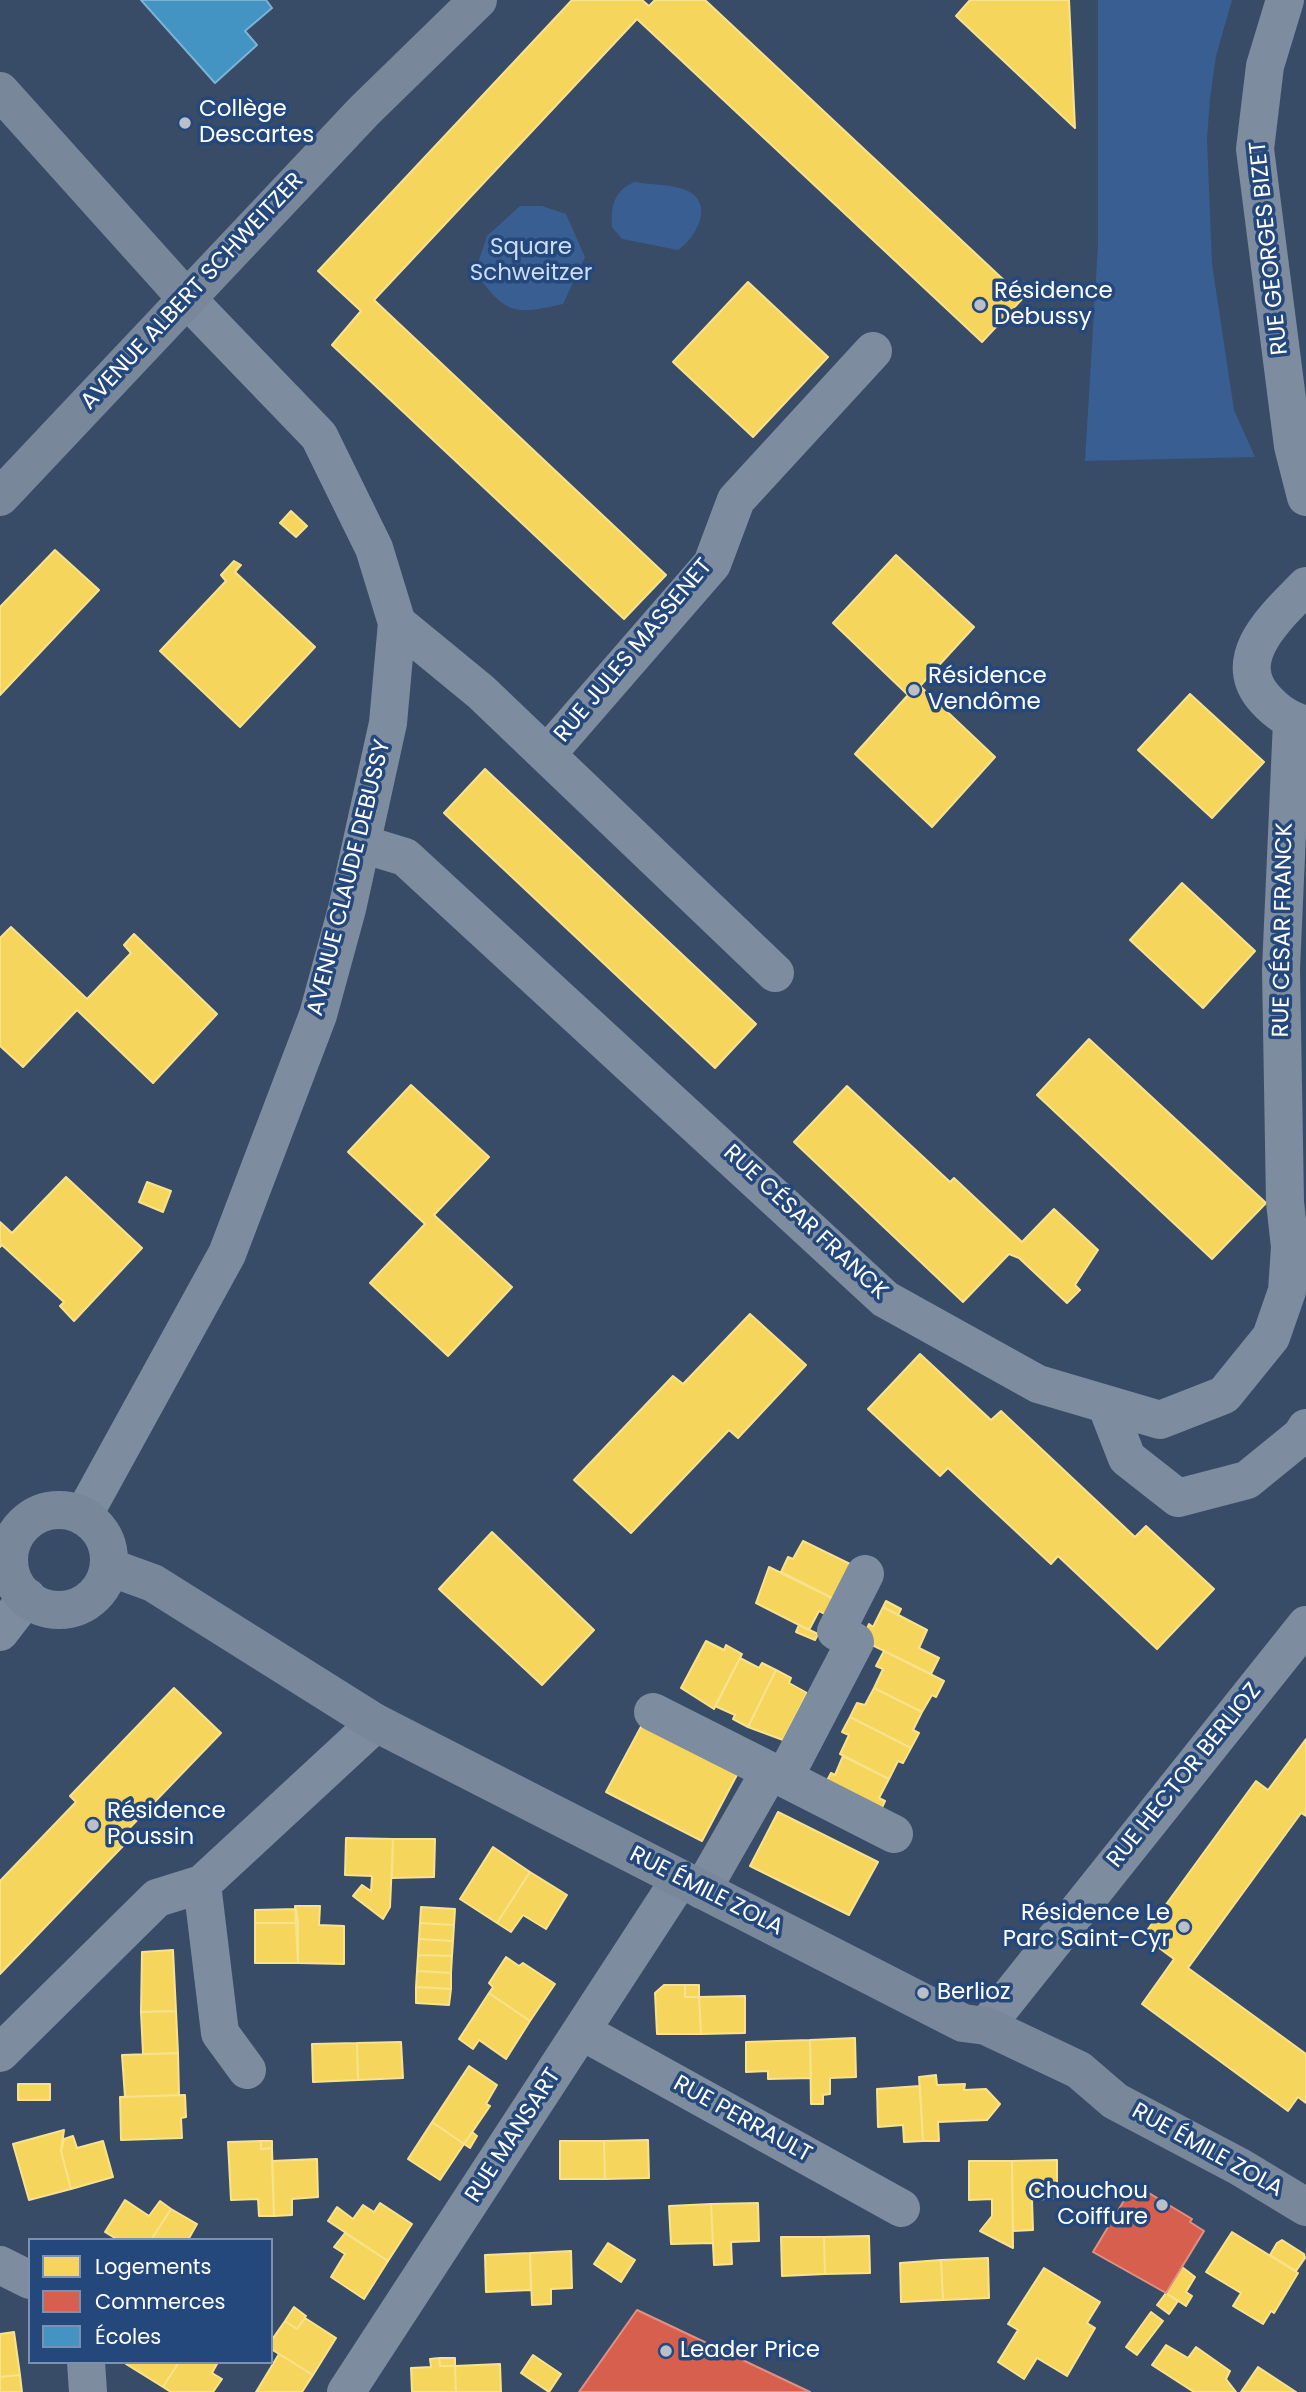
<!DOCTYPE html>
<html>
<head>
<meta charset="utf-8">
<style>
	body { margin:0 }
	#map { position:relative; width:1306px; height:2392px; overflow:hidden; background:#384c68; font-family:Poppins,sans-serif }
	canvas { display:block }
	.legend { position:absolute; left:28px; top:2238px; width:245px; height:126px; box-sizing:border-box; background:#24487c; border:2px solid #7c91b0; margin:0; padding:9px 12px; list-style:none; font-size:21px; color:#fff }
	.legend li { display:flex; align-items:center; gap:14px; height:35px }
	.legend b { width:35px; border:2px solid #7c91b0 }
</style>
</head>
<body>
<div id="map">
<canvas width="1306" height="2392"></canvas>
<ul class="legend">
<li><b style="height:19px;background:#f6d55c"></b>Logements</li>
<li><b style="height:19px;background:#d6604d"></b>Commerces</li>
<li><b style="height:19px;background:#4393c3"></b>Écoles</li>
</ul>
</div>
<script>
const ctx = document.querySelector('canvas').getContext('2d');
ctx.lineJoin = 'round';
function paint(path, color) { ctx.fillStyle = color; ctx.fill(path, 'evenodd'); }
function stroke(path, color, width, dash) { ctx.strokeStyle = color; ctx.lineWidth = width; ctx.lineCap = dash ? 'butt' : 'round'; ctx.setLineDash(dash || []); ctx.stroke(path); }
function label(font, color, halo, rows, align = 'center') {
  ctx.font = font + ' Poppins,sans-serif'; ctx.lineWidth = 7; ctx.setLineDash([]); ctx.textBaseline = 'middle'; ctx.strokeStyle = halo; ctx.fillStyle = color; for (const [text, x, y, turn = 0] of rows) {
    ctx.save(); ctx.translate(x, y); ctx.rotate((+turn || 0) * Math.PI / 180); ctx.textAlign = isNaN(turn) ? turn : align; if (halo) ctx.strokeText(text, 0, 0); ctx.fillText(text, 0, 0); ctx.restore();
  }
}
const green = new Path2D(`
	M 1098,0 L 1232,0 L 1216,56 L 1210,98 L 1207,139 L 1212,264 L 1234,410 L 1255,457 L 1085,461 L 1098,245 Z
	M 634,182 C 650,185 674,184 688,191 C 715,205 695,239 678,250 L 622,239 L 612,227 C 611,206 613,192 634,182 Z
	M 520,206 L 542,206 L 566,214 L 585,257 L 563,304 C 514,315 506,315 475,272 L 487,236 Z`);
const homes = new Path2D(`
	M 572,0 L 642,0 L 649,6 L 655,0 L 705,0 L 1023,298 L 982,342 L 637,19 L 374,300 L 666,575 L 624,619 L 332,345 L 361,311 L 318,271 Z
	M 970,0 L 1069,0 L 1075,128 L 956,16 Z
	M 748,282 L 828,357 L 753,437 L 673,362 Z
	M 291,511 L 307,526 L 296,537 L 280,523 Z
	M 55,550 L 99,590 L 0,695 L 0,607 Z
	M 896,555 L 974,627 L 920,686 L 995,757 L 932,827 L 855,754 L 908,695 L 833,623 Z
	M 234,561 L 241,565 L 235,572 L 315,647 L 240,727 L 160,651 L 226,581 L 221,575 Z
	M 1190,694 L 1264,762 L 1212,818 L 1138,750 Z
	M 485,769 L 756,1024 L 715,1068 L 444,813 Z
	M 1182,883 L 1255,951 L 1203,1008 L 1130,940 Z
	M 11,927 L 87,999 L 131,953 L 124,945 L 134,934 L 217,1014 L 153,1083 L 77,1010 L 23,1067 L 0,1046 L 0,938 Z
	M 1089,1039 L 1266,1203 L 1212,1259 L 1037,1095 Z
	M 411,1085 L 489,1157 L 434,1215 L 512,1287 L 448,1356 L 370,1283 L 425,1224 L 348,1152 Z
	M 847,1086 L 950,1182 L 954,1178 L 1022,1242 L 1054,1209 L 1098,1250 L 1075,1285 L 1080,1290 L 1067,1303 L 1019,1258 L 1009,1254 L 963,1302 L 794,1142 Z
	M 66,1177 L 142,1248 L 74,1321 L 60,1306 L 64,1302 L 2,1245 L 0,1247 L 0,1222 L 12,1233 Z
	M 147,1182 L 171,1191 L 163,1212 L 139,1202 Z
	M 750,1314 L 806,1365 L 738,1438 L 729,1430 L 631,1533 L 574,1480 L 673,1376 L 683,1384 Z
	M 920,1354 L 991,1420 L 1001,1411 L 1135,1537 L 1146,1526 L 1214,1589 L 1157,1649 L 1058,1556 L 1051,1564 L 948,1468 L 940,1476 L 868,1409 Z
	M 492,1532 L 594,1630 L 542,1685 L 439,1589 Z
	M 803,1541 L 850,1564 L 836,1600 L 781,1572 L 788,1557 L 793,1559 Z
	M 769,1567 L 836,1600 L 828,1616 L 819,1611 L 809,1630 L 756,1603 Z
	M 886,1601 L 901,1609 L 898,1615 L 883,1607 Z
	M 883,1607 L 927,1630 L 919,1648 L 939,1658 L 931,1674 L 862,1640 L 869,1624 L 873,1627 Z
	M 799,1625 L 818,1634 L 815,1640 L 796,1632 Z
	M 706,1641 L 724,1650 L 726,1645 L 742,1654 L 714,1709 L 681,1688 Z
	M 884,1651 L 944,1681 L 936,1697 L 932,1695 L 922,1712 L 874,1688 L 883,1669 L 876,1666 Z
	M 740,1658 L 759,1668 L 762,1663 L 776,1670 L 748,1727 L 733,1719 L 735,1715 L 715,1706 Z
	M 776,1670 L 791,1678 L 789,1683 L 807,1693 L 783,1740 L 748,1727 Z
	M 174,1688 L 221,1733 L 117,1841 L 123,1846 L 0,1974 L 0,1881 L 76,1802 L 70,1796 Z
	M 874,1688 L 922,1712 L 913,1730 L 919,1733 L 911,1748 L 850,1717 L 857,1703 L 865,1705 Z
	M 850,1717 L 911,1748 L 903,1763 L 898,1761 L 889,1779 L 840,1754 L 849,1735 L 842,1732 Z
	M 643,1723 L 739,1771 L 702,1841 L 606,1792 Z
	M 1306,1739 L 1306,1816 L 1301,1813 L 1188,1968 L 1306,2054 L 1306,2103 L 1298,2097 L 1288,2111 L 1142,2004 L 1174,1959 L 1143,1936 L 1256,1781 L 1268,1790 Z
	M 843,1756 L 889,1779 L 879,1798 L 885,1801 L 878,1816 L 823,1788 L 831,1773 L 835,1775 Z
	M 778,1812 L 878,1862 L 849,1915 L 750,1866 Z
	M 346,1838 L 393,1839 L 390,1907 L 383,1919 L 353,1896 L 362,1885 L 371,1891 L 372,1876 L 345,1875 Z
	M 393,1839 L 435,1839 L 434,1877 L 392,1878 Z
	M 493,1847 L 530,1872 L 497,1923 L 460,1899 Z
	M 530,1872 L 567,1895 L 546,1929 L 523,1915 L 511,1932 L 497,1923 Z
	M 295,1906 L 320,1906 L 319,1925 L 344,1926 L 344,1964 L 298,1963 Z
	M 421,1907 L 455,1909 L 454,1925 L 420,1923 Z
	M 296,1909 L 298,1923 L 255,1923 L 255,1910 Z
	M 255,1923 L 298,1923 L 298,1963 L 255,1963 Z
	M 420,1923 L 454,1925 L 453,1941 L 419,1939 Z
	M 419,1939 L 453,1941 L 452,1956 L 418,1955 Z
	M 173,1950 L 176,2011 L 141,2012 L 142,1952 Z
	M 418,1955 L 452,1956 L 451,1973 L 417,1971 Z
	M 506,1957 L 519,1966 L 523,1963 L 555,1984 L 530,2021 L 489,1993 L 493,1987 L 489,1983 Z
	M 417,1971 L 451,1973 L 451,1989 L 416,1987 Z
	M 664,1985 L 685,1985 L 685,1997 L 699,1997 L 701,2034 L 657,2034 L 655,1993 Z
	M 685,1985 L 699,1985 L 699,1997 L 685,1997 Z
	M 416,1987 L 451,1989 L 449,2005 L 416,2003 Z
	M 489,1993 L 530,2021 L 506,2059 L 479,2040 L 473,2049 L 459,2039 Z
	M 745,1996 L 745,2033 L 701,2034 L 699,1997 Z
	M 176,2011 L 178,2053 L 143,2054 L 141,2012 Z
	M 855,2038 L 856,2077 L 830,2078 L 830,2094 L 823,2095 L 823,2104 L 811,2104 L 810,2040 Z
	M 810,2040 L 811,2078 L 768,2079 L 768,2071 L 746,2072 L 746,2042 Z
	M 401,2042 L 403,2078 L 358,2080 L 357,2043 Z
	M 357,2043 L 358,2080 L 313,2082 L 312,2044 Z
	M 178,2053 L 179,2095 L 125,2097 L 122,2055 Z
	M 469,2066 L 497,2085 L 486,2104 L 490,2106 L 464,2144 L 432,2122 Z
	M 936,2075 L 937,2085 L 965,2084 L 964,2090 L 986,2089 L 1000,2104 L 987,2120 L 938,2122 L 939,2141 L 923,2141 L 919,2077 Z
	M 18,2084 L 50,2084 L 50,2100 L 18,2100 Z
	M 920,2086 L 923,2141 L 904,2142 L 903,2125 L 878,2127 L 877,2089 Z
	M 185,2095 L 186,2117 L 181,2118 L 182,2138 L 121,2140 L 120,2097 Z
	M 432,2122 L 464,2144 L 440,2180 L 408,2159 Z
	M 64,2130 L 61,2151 L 71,2189 L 29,2200 L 13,2144 Z
	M 472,2132 L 477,2136 L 470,2148 L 464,2144 Z
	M 73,2136 L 77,2148 L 103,2141 L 113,2177 L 71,2189 L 61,2151 L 64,2139 Z
	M 648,2140 L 649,2178 L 605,2179 L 604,2141 Z
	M 261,2141 L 272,2141 L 272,2148 L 261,2149 Z
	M 261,2141 L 261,2149 L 272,2148 L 274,2216 L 259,2216 L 258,2199 L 231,2200 L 228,2142 Z
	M 560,2141 L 604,2141 L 605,2179 L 560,2179 Z
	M 317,2159 L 318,2197 L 292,2199 L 292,2215 L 274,2216 L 272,2161 Z
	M 1057,2160 L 1057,2198 L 1032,2200 L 1033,2230 L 1013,2231 L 1012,2161 Z
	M 969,2161 L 1012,2161 L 1013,2248 L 980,2231 L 992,2216 L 992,2199 L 969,2200 Z
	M 125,2200 L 149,2216 L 160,2201 L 171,2209 L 151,2240 L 118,2240 L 105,2232 Z
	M 380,2203 L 412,2224 L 388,2261 L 328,2221 L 337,2207 L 353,2219 L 363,2205 L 374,2212 Z
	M 758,2203 L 759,2241 L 731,2242 L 732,2264 L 714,2265 L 711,2204 Z
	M 711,2204 L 713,2243 L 671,2244 L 669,2206 Z
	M 171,2209 L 197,2224 L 188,2240 L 151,2240 Z
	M 1232,2232 L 1298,2273 L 1274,2313 L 1271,2311 L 1263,2324 L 1233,2306 L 1241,2293 L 1206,2272 Z
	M 345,2233 L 388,2261 L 364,2299 L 331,2277 L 345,2254 L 334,2247 Z
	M 869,2236 L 870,2273 L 825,2274 L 824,2237 Z
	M 781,2237 L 824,2237 L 825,2274 L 782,2276 Z
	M 1282,2240 L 1304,2254 L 1305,2258 L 1296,2271 L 1270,2255 L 1277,2243 Z
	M 608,2243 L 635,2260 L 621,2282 L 594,2264 Z
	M 571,2251 L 572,2288 L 551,2289 L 551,2304 L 532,2305 L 530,2253 Z
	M 530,2253 L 531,2290 L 486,2292 L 485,2255 Z
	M 988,2258 L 989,2298 L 943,2300 L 941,2260 Z
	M 941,2260 L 943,2300 L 901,2302 L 900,2263 Z
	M 1182,2267 L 1195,2277 L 1186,2292 L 1192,2296 L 1186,2306 L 1166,2293 Z
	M 1044,2268 L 1100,2302 L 1087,2323 L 1095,2328 L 1067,2376 L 1037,2358 L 1024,2379 L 998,2362 L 1018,2330 L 1008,2324 Z
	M 1166,2293 L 1178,2301 L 1169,2314 L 1157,2305 Z
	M 294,2307 L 306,2316 L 297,2329 L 285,2321 Z
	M 1151,2312 L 1163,2321 L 1137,2355 L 1126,2347 Z
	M 305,2318 L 336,2338 L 313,2375 L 271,2349 L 271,2341 L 285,2321 L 297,2329 Z
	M 14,2332 L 20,2375 L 0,2377 L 0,2334 Z
	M 1166,2345 L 1188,2358 L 1196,2347 L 1230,2371 L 1226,2379 L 1236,2392 L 1194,2392 L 1152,2365 Z
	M 279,2354 L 313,2375 L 302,2392 L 256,2392 Z
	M 533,2355 L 561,2374 L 549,2392 L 521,2373 Z
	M 439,2358 L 440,2366 L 455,2366 L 456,2392 L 412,2392 L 411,2368 L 431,2367 L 430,2359 Z
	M 439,2358 L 455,2358 L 455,2366 L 440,2366 Z
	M 127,2362 L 179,2362 L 163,2387 L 126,2364 Z
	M 179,2362 L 218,2362 L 212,2373 L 222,2379 L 213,2392 L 171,2392 L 163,2387 Z
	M 500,2364 L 501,2392 L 456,2392 L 455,2366 Z
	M 1258,2367 L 1296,2392 L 1241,2392 Z
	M 20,2375 L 22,2392 L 0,2392 L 0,2377 Z`);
const shops = new Path2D(`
	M 1134,2184 L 1192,2219 L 1190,2222 L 1204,2231 L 1166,2293 L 1093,2252 Z
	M 637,2310 L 810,2392 L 579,2392 Z`);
const schools = new Path2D(`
	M 141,0 L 266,0 L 272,8 L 245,31 L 257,45 L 215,83 Z`);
const street = new Path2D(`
	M 1285,0 L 1265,66 L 1255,149 L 1293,446 L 1306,497
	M 1306,586 C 1277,616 1228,658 1265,699 C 1277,712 1288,720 1306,725
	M 397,623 L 481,692 L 775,973
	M 547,754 L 712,564 L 736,500 L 873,351
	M 362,844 L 405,857 L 885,1299 L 1038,1384 L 1160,1420 L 1224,1395 L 1271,1337 L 1287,1291 L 1290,1247 L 1285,1202 L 1281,969 L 1292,721
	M 1106,1404 L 1127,1458 L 1178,1498 L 1247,1480 L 1301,1436 L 1306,1428
	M 83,1516 L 227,1254 L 318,1015 L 347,909 L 388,723 L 397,623 L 374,548 L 319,436 L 187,299
	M 0,1632 L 27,1597
	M 653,1712 L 770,1771 L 702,1890
	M 770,1771 L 784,1778 L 855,1642 L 836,1631 L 865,1574
	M 784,1778 L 894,1834
	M 202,1884 L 220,2033 L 247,2070
	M 986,2026 L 1306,1625
	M 583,2032 L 901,2208
	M 0,2053 L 157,1898 L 202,1884 L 376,1723
	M 0,2265 L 30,2280
	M 86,2362 L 88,2392
	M 346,2392 L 680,1879`);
const secondary = new Path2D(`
	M 0,91 L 187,299
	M 0,497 L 364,111 L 478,0
	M9 1560a50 50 0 1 1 100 0a50 50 0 1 1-100 0Z
	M 109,1567 L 153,1583 L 376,1723 L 963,2023 L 986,2026 L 1079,2070 L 1115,2101 L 1240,2167 L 1306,2207`);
const markers = [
	[185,123,7,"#b9c0ca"],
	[980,305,7,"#b9c0ca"],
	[914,690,7,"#b9c0ca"],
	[93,1825,7,"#b9c0ca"],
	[1184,1927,7,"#b9c0ca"],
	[923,1993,7,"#b9c0ca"],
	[1162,2205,7,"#b9c0ca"],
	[666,2351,7,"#b9c0ca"]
];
const poiNames = [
	["Collège",199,110],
	["Descartes",199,136],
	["Résidence",994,292],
	["Debussy",994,318],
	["Résidence",928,677],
	["Vendôme",928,703],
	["Résidence",107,1812],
	["Poussin",107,1838],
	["Résidence Le",1170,1914,"right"],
	["Parc Saint-Cyr",1170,1940,"right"],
	["Berlioz",937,1993],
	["Chouchou",1148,2192,"right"],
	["Coiffure",1148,2218,"right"],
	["Leader Price",680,2351]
];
const parkNames = [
	["Square",531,248],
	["Schweitzer",531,274]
];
const streetNames = [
	["RUE GEORGES BIZET",1270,248,-96],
	["AVENUE ALBERT SCHWEITZER",193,292,-47],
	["RUE JULES MASSENET",634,651,-50],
	["AVENUE CLAUDE DEBUSSY",350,878,-76],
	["RUE CÉSAR FRANCK",1284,930,-89],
	["RUE CÉSAR FRANCK",805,1223,43],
	["RUE HECTOR BERLIOZ",1185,1776,-51],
	["RUE ÉMILE ZOLA",706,1892,27],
	["RUE PERRAULT",742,2120,29],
	["RUE MANSART",514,2136,-57],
	["RUE ÉMILE ZOLA",1207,2151,29]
];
paint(green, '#385e92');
paint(homes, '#f6d55c');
stroke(homes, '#f9e28d', 2);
paint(shops, '#d6604d');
stroke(shops, '#e29082', 2);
paint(schools, '#4393c3');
stroke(schools, '#7bb3d5', 2);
stroke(street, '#7d8c9f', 38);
stroke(secondary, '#79879b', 38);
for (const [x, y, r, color] of markers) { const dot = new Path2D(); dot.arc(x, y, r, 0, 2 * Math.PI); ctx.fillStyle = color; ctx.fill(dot); stroke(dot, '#24487c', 2.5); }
label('23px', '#fff', '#24487c', poiNames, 'left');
label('23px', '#cbdcf4', '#24487c', parkNames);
label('23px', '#fff', '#24487c', streetNames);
</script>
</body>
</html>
